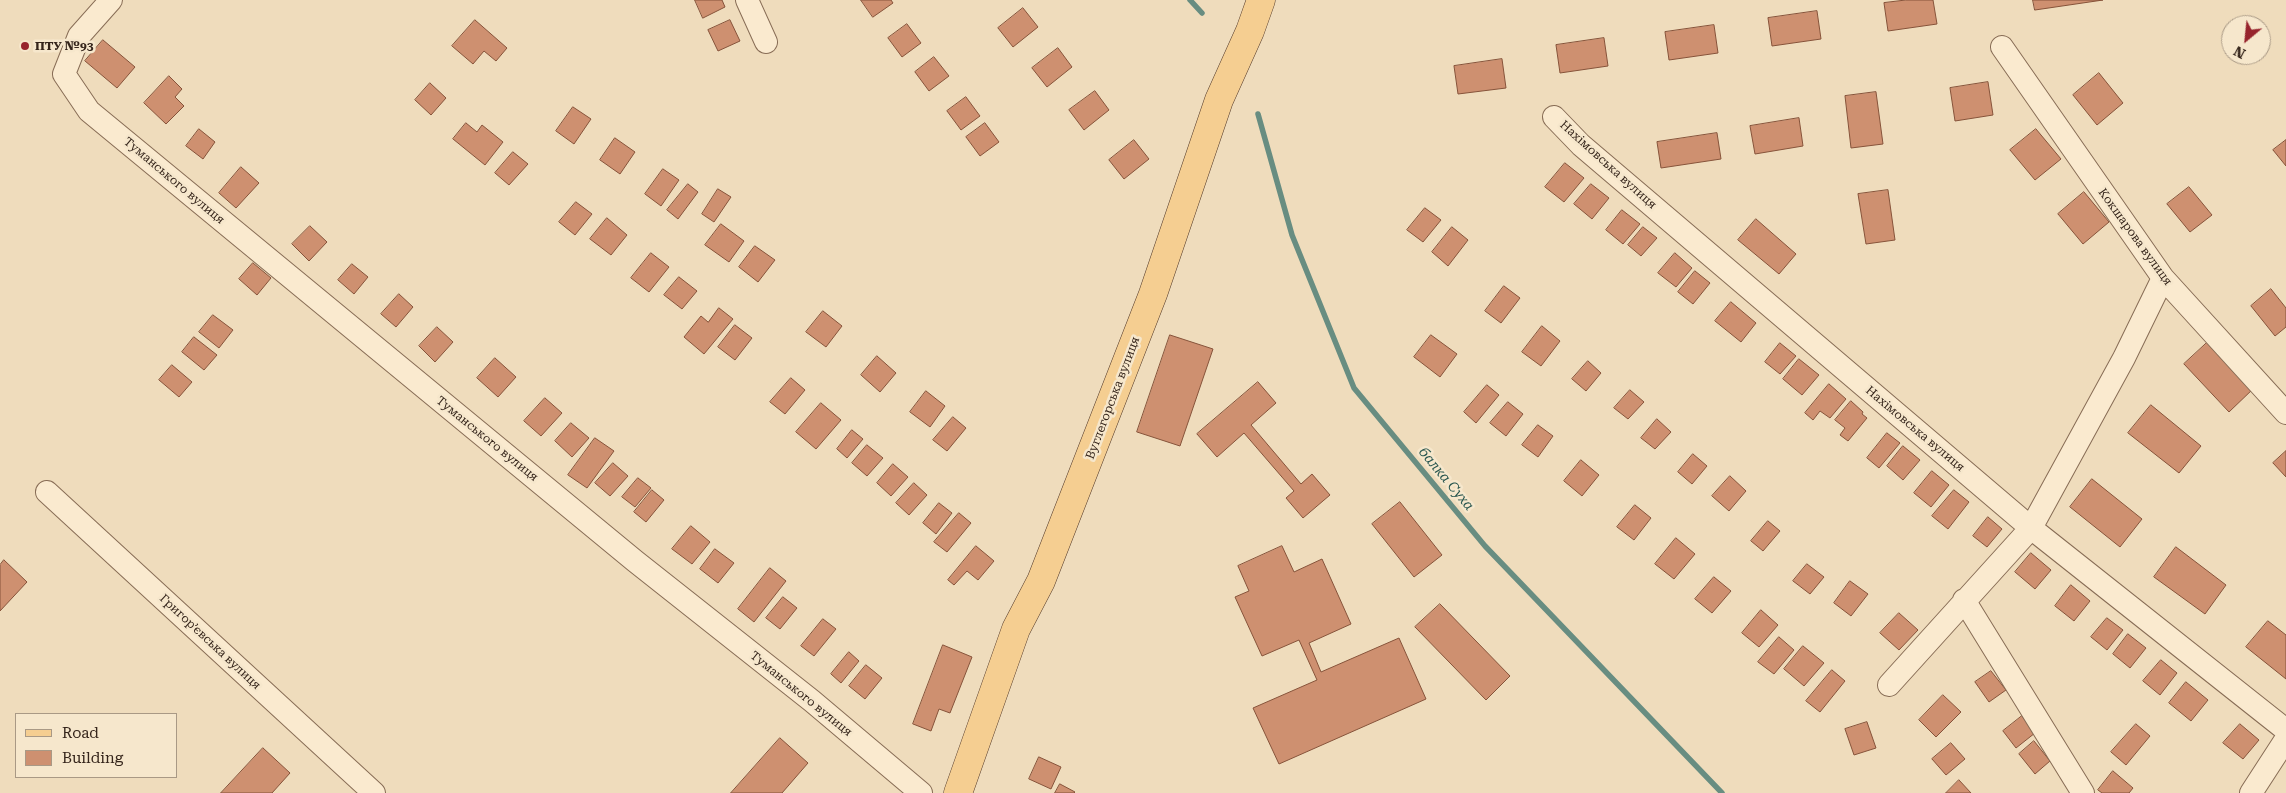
<!DOCTYPE html>
<html>
<head>
<meta charset="utf-8">
<style>
	body { margin:0 }
	#map { position:relative; width:2286px; height:793px; overflow:hidden; background:#efdcbc; font-family:"Roboto Serif",serif }
	canvas { display:block }
	.legend { position:absolute; left:15px; top:713px; width:162px; height:65px; box-sizing:border-box; background:#f6e7cc; border:1px solid #a99985; margin:0; padding:6px 9px; list-style:none; font-size:15px; color:#35251b }
	.legend li { display:flex; align-items:center; gap:10px; height:25px }
	.legend b { width:25px; border:1px solid #a99985 }
	.north { position:absolute; left:2221px; top:15px; width:50px; height:50px; box-sizing:border-box; background:#f6e7cc; border:1px solid #a99985; border-radius:50%; rotate:208deg; font-size:14px; font-weight:700; line-height:20px; text-align:center; color:#35251b }
	.north::after { content:''; display:block; margin:auto; width:18px; height:22px; background:#97242d; clip-path:polygon(50% 0,100% 100%,50% 72%,0 100%) }
</style>
</head>
<body>
<div id="map">
<canvas width="2286" height="793"></canvas>
<ul class="legend">
<li><b style="height:6px;background:#f5ce91"></b>Road</li>
<li><b style="height:14px;background:#ce9070"></b>Building</li>
</ul>
<div class="north">N</div>
</div>
<script>
const ctx = document.querySelector('canvas').getContext('2d');
ctx.lineJoin = 'round';
function stroke(path, color, width, dash) { ctx.strokeStyle = color; ctx.lineWidth = width; ctx.lineCap = dash ? 'butt' : 'round'; ctx.setLineDash(dash || []); ctx.stroke(path); }
function paint(path, color) { ctx.fillStyle = color; ctx.fill(path, 'evenodd'); }
function label(font, color, halo, rows, align = 'center') {
  ctx.font = font + ' "Roboto Serif",serif'; ctx.lineWidth = 5; ctx.setLineDash([]); ctx.textBaseline = 'middle'; ctx.strokeStyle = halo; ctx.fillStyle = color; for (const [text, x, y, turn = 0] of rows) {
    ctx.save(); ctx.translate(x, y); ctx.rotate((+turn || 0) * Math.PI / 180); ctx.textAlign = isNaN(turn) ? turn : align; if (halo) ctx.strokeText(text, 0, 0); ctx.fillText(text, 0, 0); ctx.restore();
  }
}
const stream = new Path2D(`
	M 1190,0 L 1202,13
	M 1258,114 L 1292,235 L 1354,388 L 1485,546 L 1722,793`);
const building = new Path2D(`
	M 695,0 L 722,0 L 725,7 L 703,18 Z
	M 861,0 L 891,0 L 893,3 L 873,17 Z
	M 1906,0 L 1933,0 L 1937,24 L 1888,31 L 1884,3 Z
	M 2033,0 L 2103,0 L 2035,10 Z
	M 1023,8 L 1038,27 L 1013,47 L 998,28 Z
	M 1817,11 L 1821,39 L 1772,46 L 1768,18 Z
	M 475,20 L 507,48 L 496,61 L 484,51 L 473,64 L 452,46 Z
	M 730,20 L 740,41 L 718,51 L 708,30 Z
	M 907,24 L 921,43 L 902,57 L 888,38 Z
	M 1714,25 L 1718,53 L 1669,60 L 1665,32 Z
	M 1604,38 L 1608,66 L 1560,73 L 1556,45 Z
	M 103,40 L 135,67 L 117,88 L 85,61 Z
	M 1058,48 L 1072,67 L 1047,87 L 1032,68 Z
	M 934,57 L 949,76 L 929,91 L 915,72 Z
	M 1502,59 L 1506,88 L 1458,94 L 1454,66 Z
	M 2099,73 L 2123,103 L 2097,125 L 2073,95 Z
	M 169,76 L 182,89 L 175,97 L 184,106 L 166,124 L 144,103 Z
	M 1988,82 L 1993,115 L 1955,121 L 1950,88 Z
	M 430,83 L 446,98 L 431,115 L 415,100 Z
	M 1095,91 L 1109,110 L 1084,130 L 1069,110 Z
	M 1876,92 L 1883,144 L 1851,148 L 1845,96 Z
	M 966,97 L 980,116 L 961,130 L 947,111 Z
	M 573,107 L 591,119 L 574,144 L 556,131 Z
	M 1799,118 L 1803,146 L 1755,154 L 1750,126 Z
	M 466,123 L 477,132 L 482,125 L 503,142 L 485,165 L 453,139 Z
	M 985,123 L 999,142 L 980,156 L 966,137 Z
	M 199,129 L 215,142 L 203,159 L 186,146 Z
	M 2036,129 L 2061,159 L 2035,180 L 2010,150 Z
	M 1717,133 L 1721,159 L 1661,168 L 1657,142 Z
	M 615,138 L 635,152 L 620,174 L 600,160 Z
	M 1134,140 L 1149,159 L 1124,179 L 1109,160 Z
	M 2286,140 L 2286,166 L 2273,150 Z
	M 513,152 L 528,164 L 509,185 L 495,173 Z
	M 1565,163 L 1584,178 L 1564,202 L 1545,187 Z
	M 241,167 L 259,183 L 236,208 L 219,193 Z
	M 663,169 L 679,180 L 661,206 L 645,194 Z
	M 688,184 L 698,192 L 678,219 L 667,210 Z
	M 1591,184 L 1609,198 L 1592,219 L 1574,204 Z
	M 2189,187 L 2212,215 L 2190,232 L 2167,204 Z
	M 718,189 L 731,197 L 714,222 L 702,214 Z
	M 1888,190 L 1895,240 L 1866,244 L 1858,194 Z
	M 2084,192 L 2109,222 L 2083,244 L 2058,214 Z
	M 576,202 L 592,214 L 575,235 L 559,222 Z
	M 1425,208 L 1441,220 L 1423,242 L 1407,230 Z
	M 1622,210 L 1640,224 L 1623,244 L 1606,230 Z
	M 607,218 L 627,235 L 611,255 L 590,239 Z
	M 1756,219 L 1796,254 L 1779,274 L 1738,240 Z
	M 721,224 L 744,241 L 729,262 L 705,245 Z
	M 310,226 L 327,242 L 309,261 L 292,244 Z
	M 1452,227 L 1468,240 L 1448,266 L 1432,252 Z
	M 1643,227 L 1657,238 L 1641,256 L 1628,245 Z
	M 755,246 L 775,260 L 758,282 L 739,267 Z
	M 651,253 L 669,267 L 649,292 L 631,278 Z
	M 1675,253 L 1692,268 L 1676,287 L 1658,273 Z
	M 253,263 L 271,278 L 257,295 L 239,279 Z
	M 352,264 L 368,277 L 354,294 L 338,280 Z
	M 1695,271 L 1710,283 L 1693,304 L 1678,292 Z
	M 679,277 L 697,291 L 682,309 L 664,295 Z
	M 1504,286 L 1520,298 L 1501,323 L 1485,311 Z
	M 2271,289 L 2286,308 L 2286,327 L 2275,336 L 2251,306 Z
	M 399,294 L 413,307 L 396,327 L 381,314 Z
	M 1731,302 L 1756,323 L 1741,342 L 1715,321 Z
	M 719,308 L 733,319 L 704,354 L 684,337 L 701,316 L 708,322 Z
	M 823,311 L 842,326 L 826,347 L 806,332 Z
	M 213,315 L 233,330 L 219,348 L 199,332 Z
	M 735,325 L 752,338 L 735,360 L 718,347 Z
	M 1542,326 L 1560,341 L 1541,366 L 1522,352 Z
	M 437,327 L 453,342 L 435,362 L 419,346 Z
	M 1170,335 L 1213,349 L 1180,446 L 1137,432 Z
	M 1431,335 L 1457,354 L 1440,377 L 1414,357 Z
	M 194,337 L 217,355 L 204,370 L 182,352 Z
	M 2210,340 L 2254,388 L 2229,412 L 2184,364 Z
	M 1780,343 L 1796,356 L 1780,374 L 1765,362 Z
	M 877,356 L 896,373 L 880,392 L 861,375 Z
	M 495,358 L 516,377 L 498,397 L 477,378 Z
	M 1799,359 L 1819,375 L 1802,395 L 1783,379 Z
	M 1588,361 L 1601,373 L 1586,391 L 1572,379 Z
	M 172,365 L 192,382 L 179,397 L 159,380 Z
	M 791,378 L 805,390 L 785,414 L 770,402 Z
	M 1258,382 L 1276,403 L 1251,425 L 1301,484 L 1312,474 L 1330,495 L 1303,518 L 1286,498 L 1294,491 L 1244,433 L 1217,457 L 1197,434 Z
	M 1829,384 L 1846,399 L 1830,418 L 1820,411 L 1813,420 L 1805,413 Z
	M 1487,385 L 1499,395 L 1476,423 L 1464,412 Z
	M 1630,390 L 1644,402 L 1628,419 L 1614,408 Z
	M 926,391 L 945,406 L 930,427 L 910,412 Z
	M 545,398 L 562,413 L 541,436 L 524,421 Z
	M 1851,401 L 1863,412 L 1862,414 L 1867,418 L 1848,441 L 1840,435 L 1845,428 L 1835,420 Z
	M 1508,402 L 1523,414 L 1506,436 L 1490,423 Z
	M 821,403 L 841,420 L 816,449 L 796,432 Z
	M 2151,405 L 2201,446 L 2179,473 L 2128,433 Z
	M 953,417 L 966,428 L 947,451 L 933,440 Z
	M 1657,419 L 1671,432 L 1655,449 L 1641,438 Z
	M 571,423 L 589,438 L 572,457 L 555,441 Z
	M 1538,425 L 1553,436 L 1538,457 L 1522,445 Z
	M 852,430 L 863,439 L 847,458 L 837,449 Z
	M 1887,433 L 1900,443 L 1879,468 L 1867,458 Z
	M 595,438 L 614,451 L 587,488 L 568,475 Z
	M 867,445 L 883,458 L 867,476 L 852,463 Z
	M 1903,446 L 1920,460 L 1903,480 L 1887,466 Z
	M 2286,451 L 2286,477 L 2273,463 Z
	M 1693,454 L 1707,466 L 1692,484 L 1678,472 Z
	M 1581,460 L 1599,475 L 1582,496 L 1564,481 Z
	M 613,463 L 628,476 L 610,496 L 595,483 Z
	M 893,464 L 908,477 L 891,496 L 877,483 Z
	M 1932,471 L 1949,485 L 1931,507 L 1914,493 Z
	M 1730,476 L 1746,491 L 1729,511 L 1712,496 Z
	M 638,478 L 651,488 L 635,507 L 622,497 Z
	M 2092,479 L 2142,519 L 2120,547 L 2070,507 Z
	M 914,483 L 927,495 L 909,515 L 896,503 Z
	M 652,490 L 664,500 L 646,522 L 634,512 Z
	M 1954,490 L 1969,502 L 1948,529 L 1932,516 Z
	M 1400,502 L 1442,555 L 1414,577 L 1372,524 Z
	M 939,503 L 952,513 L 936,534 L 923,523 Z
	M 1635,505 L 1651,518 L 1634,540 L 1617,527 Z
	M 959,513 L 971,523 L 947,552 L 934,542 Z
	M 1988,517 L 2002,529 L 1987,547 L 1973,536 Z
	M 1768,521 L 1780,531 L 1763,551 L 1751,541 Z
	M 691,526 L 710,542 L 692,564 L 672,549 Z
	M 1676,538 L 1695,554 L 1674,579 L 1655,564 Z
	M 976,546 L 994,561 L 978,580 L 967,571 L 954,585 L 948,580 Z
	M 1282,546 L 1294,572 L 1322,559 L 1351,624 L 1309,643 L 1321,672 L 1399,638 L 1426,699 L 1279,764 L 1253,708 L 1317,680 L 1299,640 L 1262,656 L 1235,597 L 1249,591 L 1238,566 Z
	M 2176,547 L 2226,585 L 2205,614 L 2154,577 Z
	M 715,549 L 734,563 L 718,583 L 700,569 Z
	M 2031,553 L 2051,570 L 2035,589 L 2015,572 Z
	M 4,560 L 27,582 L 0,611 L 0,565 Z
	M 1807,564 L 1824,577 L 1810,594 L 1793,581 Z
	M 770,568 L 786,581 L 754,622 L 738,609 Z
	M 1714,577 L 1731,591 L 1712,613 L 1695,599 Z
	M 1850,581 L 1868,594 L 1851,616 L 1834,603 Z
	M 2071,585 L 2090,601 L 2074,621 L 2055,606 Z
	M 783,597 L 797,608 L 780,629 L 766,618 Z
	M 1440,604 L 1510,676 L 1486,700 L 1415,627 Z
	M 1761,610 L 1778,625 L 1759,647 L 1742,633 Z
	M 1899,613 L 1918,630 L 1899,650 L 1880,633 Z
	M 2107,618 L 2123,630 L 2107,650 L 2091,637 Z
	M 823,619 L 836,629 L 814,656 L 801,646 Z
	M 2268,621 L 2286,635 L 2286,679 L 2246,647 Z
	M 2128,634 L 2146,648 L 2130,668 L 2113,654 Z
	M 1779,637 L 1794,650 L 1774,674 L 1758,662 Z
	M 943,645 L 972,657 L 950,713 L 939,709 L 931,731 L 913,724 Z
	M 1803,646 L 1824,663 L 1804,686 L 1784,669 Z
	M 849,652 L 859,661 L 841,683 L 831,674 Z
	M 2161,660 L 2177,673 L 2160,695 L 2143,681 Z
	M 866,665 L 882,678 L 865,699 L 849,686 Z
	M 1832,670 L 1845,681 L 1820,712 L 1806,701 Z
	M 1991,671 L 2006,690 L 1989,702 L 1975,682 Z
	M 2186,682 L 2208,700 L 2191,721 L 2169,703 Z
	M 1943,695 L 1961,712 L 1936,737 L 1919,720 Z
	M 2022,716 L 2035,733 L 2016,748 L 2003,731 Z
	M 1867,722 L 1876,748 L 1854,755 L 1845,729 Z
	M 2136,724 L 2150,736 L 2126,765 L 2111,752 Z
	M 2240,724 L 2259,740 L 2243,759 L 2223,743 Z
	M 780,738 L 808,763 L 782,793 L 731,793 Z
	M 2034,741 L 2050,761 L 2035,774 L 2019,754 Z
	M 1951,743 L 1965,759 L 1946,775 L 1932,759 Z
	M 263,748 L 290,773 L 272,793 L 221,793 Z
	M 1039,757 L 1061,767 L 1051,789 L 1029,779 Z
	M 2113,771 L 2133,788 L 2129,793 L 2102,793 L 2098,790 Z
	M 1959,780 L 1971,793 L 1946,793 Z
	M 1060,784 L 1075,792 L 1074,793 L 1055,793 Z`);
const minor = new Path2D(`
	M 111,0 L 79,36 L 64,74 L 89,111 L 635,561 L 812,701 L 921,793
	M 747,0 L 766,42
	M 2002,47 L 2163,278 L 2286,413
	M 1554,117 L 1581,145 L 2031,528 L 2286,730
	M 47,492 L 374,793
	M 1964,600 L 2083,793
	M 1889,685 L 2031,528 L 2124,358 L 2163,278
	M 2251,793 L 2286,739`);
const major = new Path2D(`
	M 958,793 L 1016,629 L 1041,581 L 1153,294 L 1219,100 L 1250,31 L 1261,0`);
const markers = [
	[25,46,5,"#97242d"]
];
const poiNames = [
	["ПТУ №93",35,46]
];
const streetNames = [
	["Нахімовська вулиця",1608,165,42],
	["Туманського вулиця",174,181,40],
	["Кокшарова вулиця",2135,237,54],
	["Вуглегорська вулиця",1113,398,-69],
	["Нахімовська вулиця",1915,429,40],
	["Туманського вулиця",487,439,39],
	["Григор’євська вулиця",210,642,43],
	["Туманського вулиця",801,694,39]
];
const waterNames = [
	["балка Суха",1446,479,50]
];
stroke(stream, '#688d81', 5.5);
paint(building, '#ce9070');
stroke(building, '#86533a', 1);
stroke(minor, '#876c55', 24);
stroke(major, '#543a2a', 29);
stroke(minor, '#faeacf', 22);
stroke(major, '#f5ce91', 28);
for (const [x, y, r, color] of markers) { const dot = new Path2D(); dot.arc(x, y, r, 0, 2 * Math.PI); ctx.fillStyle = color; ctx.fill(dot); stroke(dot, '#f6e7cc', 2); }
label('bold 12px', '#35251b', '#f6e7cc', poiNames, 'left');
label('12px', '#35251b', '#f6e7cc', streetNames);
label('italic 14px', '#29564f', '#f6e7cc', waterNames);
</script>
</body>
</html>
